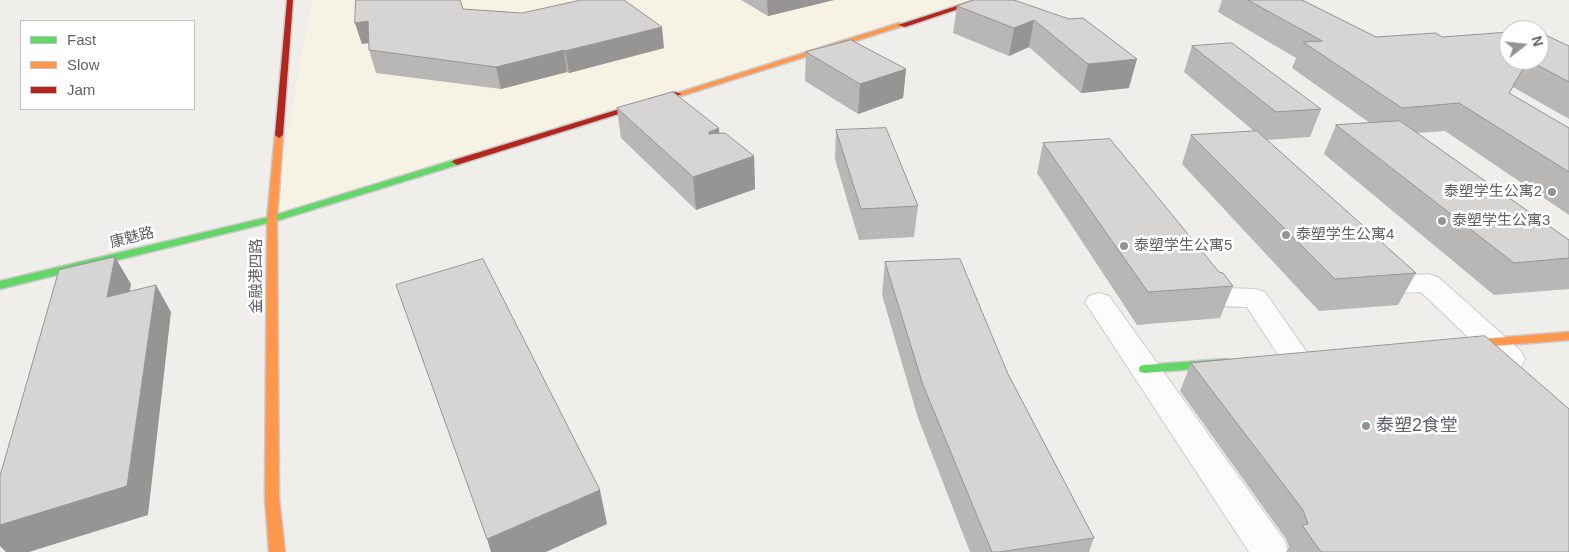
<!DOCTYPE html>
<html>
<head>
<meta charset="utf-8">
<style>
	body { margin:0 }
	#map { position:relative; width:1569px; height:552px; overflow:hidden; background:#efeeea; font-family:Helvetica,sans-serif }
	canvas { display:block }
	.legend { position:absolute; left:20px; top:20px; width:175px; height:90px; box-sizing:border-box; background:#fff; border:1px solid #bfc1c3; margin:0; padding:6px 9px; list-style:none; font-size:15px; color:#5f6368 }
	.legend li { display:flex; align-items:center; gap:10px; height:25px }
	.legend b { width:25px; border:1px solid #bfc1c3 }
	.north { position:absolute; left:1499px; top:20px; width:50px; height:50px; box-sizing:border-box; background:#fff; border:1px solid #bfc1c3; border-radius:50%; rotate:74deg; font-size:14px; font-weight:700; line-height:20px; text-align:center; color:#5f6368 }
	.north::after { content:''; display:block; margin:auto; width:18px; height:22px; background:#919496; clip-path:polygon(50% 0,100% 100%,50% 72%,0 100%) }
</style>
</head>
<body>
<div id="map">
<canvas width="1569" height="552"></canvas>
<ul class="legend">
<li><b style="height:6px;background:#63d668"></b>Fast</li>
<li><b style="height:6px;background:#ff974d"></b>Slow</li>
<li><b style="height:6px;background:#b3261e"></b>Jam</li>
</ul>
<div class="north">N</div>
</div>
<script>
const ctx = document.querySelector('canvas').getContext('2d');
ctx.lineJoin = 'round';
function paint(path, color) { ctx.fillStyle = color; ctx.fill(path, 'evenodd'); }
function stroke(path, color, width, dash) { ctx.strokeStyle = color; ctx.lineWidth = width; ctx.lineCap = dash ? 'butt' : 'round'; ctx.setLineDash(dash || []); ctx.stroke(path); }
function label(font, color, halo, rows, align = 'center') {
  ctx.font = font + ' Helvetica,"Noto Sans SC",sans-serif'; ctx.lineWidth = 5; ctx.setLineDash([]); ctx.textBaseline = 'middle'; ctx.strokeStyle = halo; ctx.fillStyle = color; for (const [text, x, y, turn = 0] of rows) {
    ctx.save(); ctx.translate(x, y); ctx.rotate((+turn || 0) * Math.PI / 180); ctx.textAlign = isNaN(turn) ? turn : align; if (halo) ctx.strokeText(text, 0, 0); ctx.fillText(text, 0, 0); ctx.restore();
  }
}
const commercial = new Path2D(`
	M 312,0 L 987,0 L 272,219 Z`);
const street = new Path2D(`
	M 1380,260 L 1390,262 L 1404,276 L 1428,274 L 1438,277 L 1521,351 L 1525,359 L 1521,367 L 1510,370 L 1499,367 L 1421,292 C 1392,294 1384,294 1366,268 L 1370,262 Z
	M 1201,267 L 1211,269 L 1226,288 L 1255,289 L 1265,292 L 1310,357 L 1306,364 L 1295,368 L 1284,364 L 1247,307 C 1208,306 1209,308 1187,275 L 1191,269 Z
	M 1099,293 L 1109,296 L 1284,540 L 1289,552 L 1249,552 L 1085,302 L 1089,296 Z`);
const fast = new Path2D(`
	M 457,159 L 460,160 L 460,164 L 276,221 L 0,289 L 0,281 L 269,217 Z
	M 1226,359 L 1230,360 L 1232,363 L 1230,366 L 1145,373 L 1140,372 L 1139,369 L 1140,366 L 1145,365 Z`);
const slow = new Path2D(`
	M 899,23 L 906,25 L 681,96 L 674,94 Z
	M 279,132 L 283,135 L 277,219 L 279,498 L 285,552 L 269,552 L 265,498 L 267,219 L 275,135 Z
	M 1569,332 L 1569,340 L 1456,349 L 1452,348 L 1450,345 L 1452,342 L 1456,341 Z`);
const jam = new Path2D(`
	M 287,0 L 293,0 L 283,135 L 279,138 L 275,135 Z
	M 975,0 L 985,0 L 905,27 L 898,25 Z
	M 675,92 L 682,94 L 460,164 L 457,165 L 452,162 L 454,160 Z`);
const wall = new Path2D(`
	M 741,0 L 834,0 L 768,16 Z
	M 1014,0 L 1129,88 L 1081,93 L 1029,47 L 1009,56 L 953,33 L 957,6 Z
	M 1222,0 L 1302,0 L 1376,37 L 1442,37 L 1569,46 L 1569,119 L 1513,87 L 1509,94 L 1569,128 L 1569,215 L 1445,131 L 1417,133 L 1569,240 L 1569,289 L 1494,295 L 1324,154 L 1336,125 L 1370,123 L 1292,68 L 1296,58 L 1218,12 Z
	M 463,9 L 664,48 L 569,73 L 567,72 L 501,89 L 376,73 L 369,50 L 369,43 L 362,44 L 355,23 Z
	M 1192,46 L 1321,109 L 1310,137 L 1267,140 L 1416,273 L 1398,305 L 1319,311 L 1182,164 L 1191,135 L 1255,132 L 1184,72 Z
	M 806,52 L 906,69 L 903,98 L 858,114 L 805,81 Z
	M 617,108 L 720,133 L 754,156 L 755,189 L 696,210 L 621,138 Z
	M 836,130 L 918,206 L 914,237 L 859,240 L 835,159 Z
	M 1043,143 L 1219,272 L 1233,286 L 1220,318 L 1137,325 L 1037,173 Z
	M 885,262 L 1008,374 L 1094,538 L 1089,552 L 970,552 L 918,418 L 882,295 Z
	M 1191,363 L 1569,552 L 1286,552 L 1289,547 L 1286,539 L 1180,391 Z`);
const shadedWall = new Path2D(`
	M 767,0 L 834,0 L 768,16 Z
	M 1034,20 L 1029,47 L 1009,56 L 1014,28 Z
	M 368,21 L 375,42 L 362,44 L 355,23 Z
	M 662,27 L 664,48 L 569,73 L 565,51 Z
	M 564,50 L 567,72 L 501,89 L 496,67 Z
	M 1137,59 L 1129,88 L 1081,93 L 1088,64 Z
	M 1528,60 L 1513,87 L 1493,121 L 1509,93 Z
	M 906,69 L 903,98 L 858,114 L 860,84 Z
	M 719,128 L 721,160 L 709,132 Z
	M 754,156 L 755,189 L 696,210 L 693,177 Z
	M 115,257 L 131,284 L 124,324 L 107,297 Z
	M 156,285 L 171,312 L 148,515 L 29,552 L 6,552 L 0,546 L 0,525 Z
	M 600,490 L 607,524 L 546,552 L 491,552 L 487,539 Z`);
const building = new Path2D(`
	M 356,0 L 460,0 L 463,9 L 522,13 L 581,0 L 624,0 L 662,27 L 565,51 L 564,50 L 496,67 L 369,50 L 368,21 L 355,23 Z
	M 974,0 L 1014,0 L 1069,19 L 1083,18 L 1137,59 L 1088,64 L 1034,20 L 1014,28 L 957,6 Z
	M 1248,0 L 1302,0 L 1376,37 L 1436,33 L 1442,37 L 1509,32 L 1509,60 L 1539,60 L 1539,32 L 1569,46 L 1569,82 L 1528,60 L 1509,93 L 1569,128 L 1569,172 L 1459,103 L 1402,108 L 1303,42 L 1322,41 Z
	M 851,40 L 906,69 L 860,84 L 806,52 Z
	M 1232,43 L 1321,109 L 1276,112 L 1192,46 Z
	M 673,92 L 719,128 L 709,132 L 709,134 L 725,133 L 754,156 L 693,177 L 617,108 Z
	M 1400,121 L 1569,240 L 1569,258 L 1514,263 L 1336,125 Z
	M 886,128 L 918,206 L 861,209 L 836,130 Z
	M 1257,131 L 1416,273 L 1335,279 L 1191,135 Z
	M 1110,139 L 1219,272 L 1223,273 L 1233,286 L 1148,292 L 1043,143 Z
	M 115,257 L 107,297 L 156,285 L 127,486 L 0,525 L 0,476 L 59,270 Z
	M 483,259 L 600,490 L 487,539 L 396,285 Z
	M 960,259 L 1008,374 L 1094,538 L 999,552 L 992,552 L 923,385 L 885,262 Z
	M 1485,336 L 1569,409 L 1569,552 L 1321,552 L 1302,525 L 1308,524 L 1303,510 L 1191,363 Z`);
const markers = [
	[1552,192,5,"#919496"],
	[1442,221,5,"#919496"],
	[1286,235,5,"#919496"],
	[1124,246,5,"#919496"],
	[1366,426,5,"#919496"]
];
const poiNames = [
	["泰塑学生公寓2",1542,192,"right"],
	["泰塑学生公寓3",1452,221],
	["泰塑学生公寓4",1296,235],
	["泰塑学生公寓5",1134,246]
];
const streetNames = [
	["康魅路",132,238,-14],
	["金融港四路",257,276,-90]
];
const nearPoinames = [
	["泰塑2食堂",1376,426]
];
paint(commercial, '#f7f3e4');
stroke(street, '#cbcccc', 2);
stroke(fast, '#cacacb', 3);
stroke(slow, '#cacacb', 3);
stroke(jam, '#cacacb', 3);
paint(street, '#fdfcfc');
paint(fast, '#63d668');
paint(slow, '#ff974d');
paint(jam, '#b3261e');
paint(wall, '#b8b7b5');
paint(shadedWall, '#969594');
paint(building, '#d6d5d3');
stroke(building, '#969594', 1);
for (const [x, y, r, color] of markers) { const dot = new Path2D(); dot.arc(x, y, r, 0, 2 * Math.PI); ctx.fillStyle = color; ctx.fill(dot); stroke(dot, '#fff', 2); }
label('15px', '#5f6368', '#fff', poiNames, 'left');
label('15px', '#5f6368', '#fff', streetNames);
label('18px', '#5f6368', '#fff', nearPoinames, 'left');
</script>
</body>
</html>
